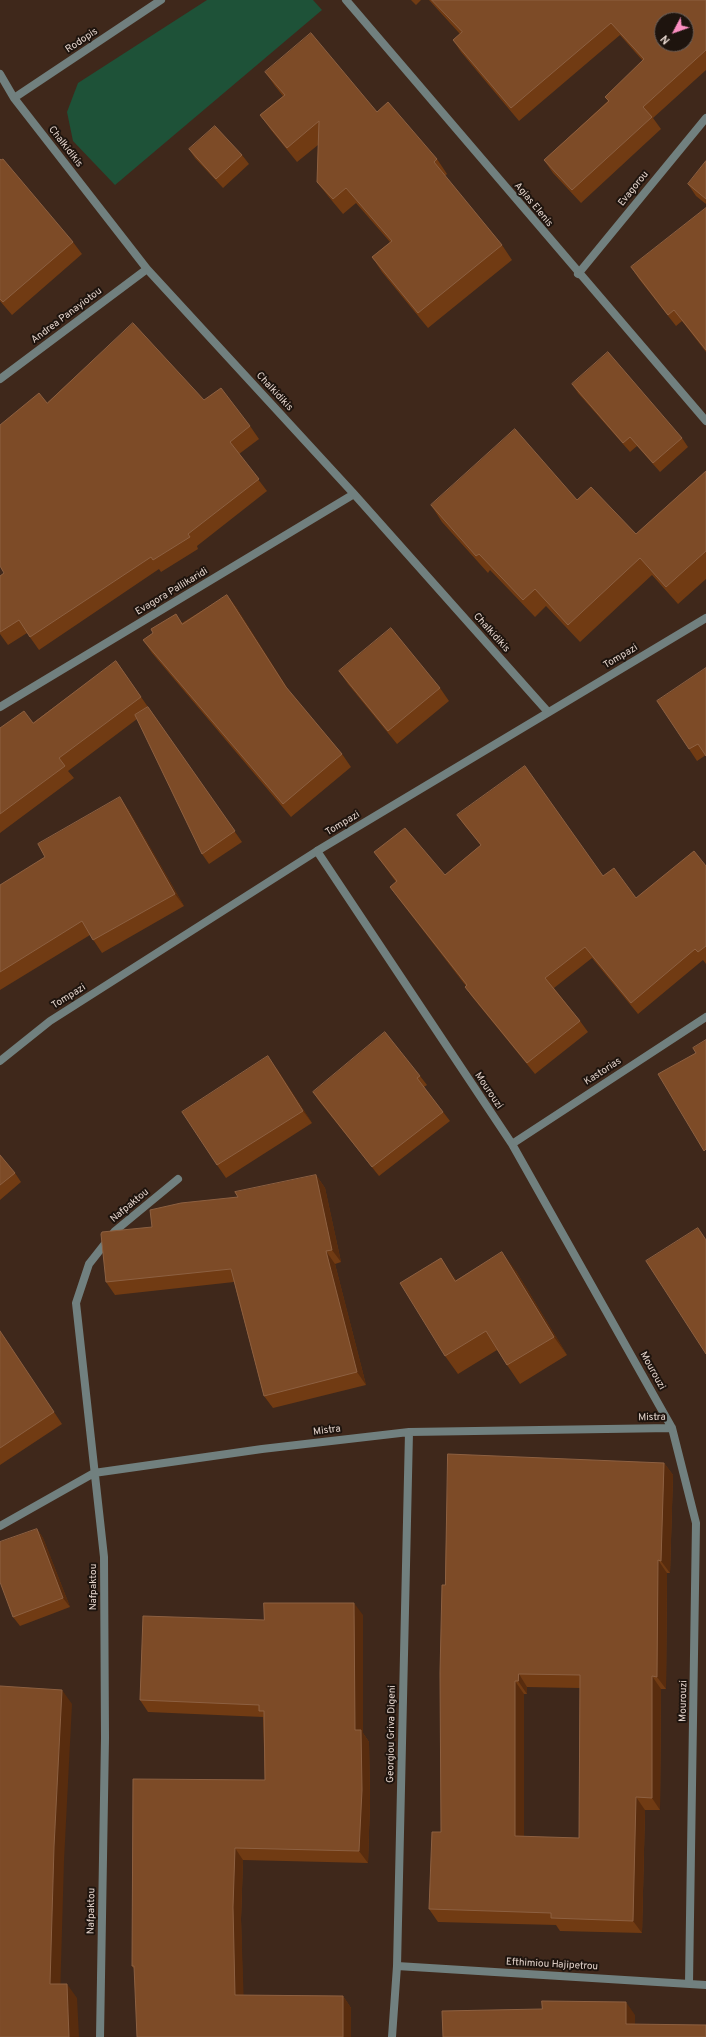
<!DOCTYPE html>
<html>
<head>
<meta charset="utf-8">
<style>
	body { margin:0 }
	#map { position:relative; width:706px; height:2037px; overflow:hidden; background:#3f281b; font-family:Overpass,sans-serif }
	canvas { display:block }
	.north { position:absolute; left:654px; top:12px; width:40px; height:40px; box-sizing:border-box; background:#1e140e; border:1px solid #6d615a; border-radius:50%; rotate:229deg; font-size:11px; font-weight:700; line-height:16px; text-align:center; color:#e4d4cc }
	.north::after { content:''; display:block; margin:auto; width:14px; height:18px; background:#fc8fc1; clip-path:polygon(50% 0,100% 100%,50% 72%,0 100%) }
</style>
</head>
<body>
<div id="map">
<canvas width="706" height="2037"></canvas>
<div class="north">N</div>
</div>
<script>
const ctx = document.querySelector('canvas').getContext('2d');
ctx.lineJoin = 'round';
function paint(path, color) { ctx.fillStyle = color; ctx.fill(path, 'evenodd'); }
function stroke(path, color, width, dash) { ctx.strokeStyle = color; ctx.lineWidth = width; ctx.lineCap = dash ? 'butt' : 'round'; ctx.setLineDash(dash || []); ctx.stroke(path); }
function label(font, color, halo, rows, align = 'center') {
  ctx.font = font + ' Overpass,sans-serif'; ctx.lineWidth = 4; ctx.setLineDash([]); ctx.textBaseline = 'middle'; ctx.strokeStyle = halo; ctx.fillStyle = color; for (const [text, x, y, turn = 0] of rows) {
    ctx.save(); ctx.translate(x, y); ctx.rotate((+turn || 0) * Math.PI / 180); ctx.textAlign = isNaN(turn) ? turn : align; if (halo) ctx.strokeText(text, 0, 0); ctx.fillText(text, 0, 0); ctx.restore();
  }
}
const green = new Path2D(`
	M 207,0 L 313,0 L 322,10 L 115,185 L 73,141 L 67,112 L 78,83 Z`);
const minor = new Path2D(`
	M 346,0 L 706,421
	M 0,74 L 14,98 L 147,269 L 354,494 L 548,712
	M 14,98 L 161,0
	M 578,274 L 706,118
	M 0,379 L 147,269
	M 0,707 L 354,494
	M 317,851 L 512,1144 L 672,1428 L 696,1523 L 689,1983
	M 512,1144 L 706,1017
	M 0,1526 L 94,1473 L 262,1449 L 409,1432 L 672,1428
	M 397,1966 L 706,1985
	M 100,2037 L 105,1738 L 104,1557 L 76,1303 L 89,1264 L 115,1231 L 178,1179
	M 392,2037 L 397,1966 L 409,1432`);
const tertiary = new Path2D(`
	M 0,1061 L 50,1021 L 317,851 L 706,618`);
const wall = new Path2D(`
	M 411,0 L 421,0 L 416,5 Z
	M 429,0 L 706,0 L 706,70 L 653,118 L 661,129 L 581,203 L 553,173 L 544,160 L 608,101 L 605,97 L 643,61 L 620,35 L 519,121 L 461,52 L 453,40 L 460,34 Z
	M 265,72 L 377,112 L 437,159 L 447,174 L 445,176 L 502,245 L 512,260 L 428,328 L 382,272 L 372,257 L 390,242 L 356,203 L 343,214 L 328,196 L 317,182 L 318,145 L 297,162 L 271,130 L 260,115 L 283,96 L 275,86 Z
	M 189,149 L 242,155 L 249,164 L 223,188 L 195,158 Z
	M 0,159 L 73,242 L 82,254 L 12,315 L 0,301 Z
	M 706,161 L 706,204 L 696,196 L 688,184 Z
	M 706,208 L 706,352 L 682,321 L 676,326 L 639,279 L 631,267 Z
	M 572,384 L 682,438 L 688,447 L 660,472 L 637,446 L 630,452 L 578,393 Z
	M 204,400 L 250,426 L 259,439 L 239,454 L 267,491 L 197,546 L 198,549 L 161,572 L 159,569 L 39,650 L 27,633 L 8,645 L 0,634 L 0,576 L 4,573 L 47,403 Z
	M 706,471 L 706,579 L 678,604 L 652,575 L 580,642 L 546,606 L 535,617 L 490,570 L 488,573 L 442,522 L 431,505 L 577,500 L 636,534 Z
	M 227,595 L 236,607 L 289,691 L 342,754 L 351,767 L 291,817 L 152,653 L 143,640 L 153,633 L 176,614 L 182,623 Z
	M 116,661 L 242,842 L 209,864 L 202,854 L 137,719 L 68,771 L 74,778 L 0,833 L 0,728 L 33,723 Z
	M 706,668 L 706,755 L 697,761 L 689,749 Z
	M 339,671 L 440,688 L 449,701 L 397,744 L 348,684 Z
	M 128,809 L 184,906 L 102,953 L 90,935 L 0,990 L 0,885 Z
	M 457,815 L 603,876 L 636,898 L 706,866 L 706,964 L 703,960 L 638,1014 L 592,958 L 554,988 L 580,1021 L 588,1032 L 535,1074 L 473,998 L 465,987 L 466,986 L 398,898 L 390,887 L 396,882 L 374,852 L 445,875 L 481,845 L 465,826 Z
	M 277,1069 L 312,1123 L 226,1178 L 217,1165 Z
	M 420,1076 L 427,1085 L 424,1087 L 450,1121 L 379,1176 L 319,1101 L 313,1092 Z
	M 0,1155 L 15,1173 L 21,1182 L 0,1200 Z
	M 316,1175 L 325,1188 L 341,1262 L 335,1264 L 366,1385 L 273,1408 L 264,1396 L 234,1282 L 115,1295 L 106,1282 L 152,1227 L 238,1197 Z
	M 516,1271 L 567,1355 L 520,1384 L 507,1365 L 497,1350 L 458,1374 L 445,1356 L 454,1277 L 456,1280 Z
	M 0,1331 L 62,1424 L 0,1465 Z
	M 664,1463 L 673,1475 L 670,1573 L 667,1573 L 666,1689 L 661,1689 L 660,1810 L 645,1810 L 642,1933 L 560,1931 L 556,1925 L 438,1922 L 429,1909 L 441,1832 L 445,1585 ZM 527,1687 L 580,1688 L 579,1838 L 524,1837 L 524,1694 L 527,1694 Z
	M 37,1529 L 43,1538 L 70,1607 L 20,1626 L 13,1617 Z
	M 363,1615 L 363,1733 L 369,1742 L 370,1802 L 368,1863 L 243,1860 L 241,1919 L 243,1995 L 343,1996 L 351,2008 L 351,2037 L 135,1970 L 132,1966 L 265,1780 L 263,1717 L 148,1712 L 140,1700 L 264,1620 Z`);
const shadedWall = new Path2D(`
	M 227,595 L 236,607 L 295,700 L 286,687 Z
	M 120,797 L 128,809 L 184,906 L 175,894 Z
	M 268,1056 L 277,1069 L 312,1123 L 303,1111 Z
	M 316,1175 L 325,1188 L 341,1262 L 332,1250 Z
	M 326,1251 L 335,1264 L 366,1385 L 357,1372 Z
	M 502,1252 L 516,1271 L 567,1355 L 554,1337 Z
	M 441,1258 L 454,1277 L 468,1300 L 455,1281 Z
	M 664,1463 L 673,1475 L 670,1573 L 661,1561 Z
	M 37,1529 L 43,1538 L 70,1607 L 63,1598 Z
	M 658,1560 L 667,1573 L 666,1689 L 657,1677 Z
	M 354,1603 L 363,1615 L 363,1733 L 369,1742 L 370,1802 L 368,1863 L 359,1851 L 355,1730 Z
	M 519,1674 L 527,1687 L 527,1694 L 518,1681 Z
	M 652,1676 L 661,1689 L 660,1810 L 652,1798 Z
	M 515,1681 L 524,1694 L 524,1849 L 515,1836 Z
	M 62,1690 L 72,1704 L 64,1861 L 60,1998 L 50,1984 L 54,1847 Z
	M 636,1797 L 645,1810 L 642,1933 L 633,1921 Z
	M 235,1848 L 243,1860 L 241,1919 L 244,2007 L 235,1995 L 233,1907 Z
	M 67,1984 L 77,1998 L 79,2037 L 69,2037 Z
	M 343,1996 L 351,2008 L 351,2037 L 343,2037 Z
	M 626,2002 L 635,2015 L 635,2037 L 626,2024 Z`);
const building = new Path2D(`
	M 432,0 L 706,0 L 706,50 L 643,107 L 652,117 L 572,190 L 544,160 L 609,101 L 605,97 L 644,59 L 611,23 L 511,108 L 453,40 L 462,32 ZM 662,20 L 686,20 L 686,44 L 662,44 Z
	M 311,33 L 377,112 L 388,102 L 437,159 L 434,162 L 502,245 L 418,313 L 372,257 L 392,241 L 346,188 L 333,199 L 317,182 L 319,121 L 287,148 L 260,115 L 285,95 L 265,72 Z
	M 215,126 L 242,155 L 216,179 L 189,149 Z
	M 0,159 L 1,160 L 3,159 L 73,242 L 3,302 L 0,299 Z
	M 706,161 L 706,199 L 688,184 Z
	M 706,208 L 706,350 L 674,310 L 668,315 L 631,267 Z
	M 133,323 L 204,400 L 221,388 L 250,426 L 230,442 L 259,479 L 188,534 L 190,537 L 153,560 L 151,557 L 30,637 L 19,620 L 0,632 L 0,576 L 4,573 L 0,566 L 0,425 L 39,393 L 47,403 Z
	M 608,352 L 682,438 L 653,463 L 630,437 L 623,443 L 572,384 Z
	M 515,429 L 577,500 L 591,487 L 636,534 L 706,471 L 706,551 L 666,587 L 640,558 L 568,625 L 535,589 L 523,600 L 479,554 L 476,556 L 431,505 Z
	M 227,595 L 286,687 L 342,754 L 283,804 L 143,640 L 153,633 L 151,629 L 176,614 L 182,624 Z
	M 391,628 L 440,688 L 388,731 L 339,671 Z
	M 116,661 L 141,697 L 59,758 L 65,766 L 0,814 L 0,728 L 24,711 L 33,723 Z
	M 706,668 L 706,756 L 698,744 L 689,749 L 657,701 Z
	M 148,707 L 235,831 L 202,854 L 135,715 Z
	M 525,766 L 603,876 L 614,868 L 636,898 L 694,851 L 706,866 L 706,946 L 698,952 L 695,949 L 631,1003 L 585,947 L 545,978 L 580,1021 L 527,1063 L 465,987 L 467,985 L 390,887 L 397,881 L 374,852 L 405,828 L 445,875 L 481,845 L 457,815 Z
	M 120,797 L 175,894 L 93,940 L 82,921 L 0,972 L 0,885 L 45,857 L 38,844 Z
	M 385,1032 L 420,1076 L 417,1078 L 443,1112 L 372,1167 L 313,1092 Z
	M 706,1040 L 706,1149 L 704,1151 L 658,1074 L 696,1053 L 693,1048 Z
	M 268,1056 L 303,1111 L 217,1165 L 182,1112 Z
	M 0,1155 L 15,1173 L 0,1185 Z
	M 316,1175 L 332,1250 L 326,1251 L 357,1372 L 264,1396 L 231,1269 L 106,1282 L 101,1234 L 102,1232 L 152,1227 L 150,1210 L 181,1203 L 238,1197 L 235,1192 Z
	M 698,1228 L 706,1240 L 706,1354 L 646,1261 Z
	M 502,1252 L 554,1337 L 507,1365 L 486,1331 L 445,1356 L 400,1283 L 441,1258 L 455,1281 Z
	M 0,1331 L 54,1412 L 0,1448 Z
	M 448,1454 L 664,1463 L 661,1561 L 658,1560 L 657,1677 L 652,1676 L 652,1798 L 636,1797 L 633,1921 L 551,1918 L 551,1913 L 429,1909 L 432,1832 L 441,1832 L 440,1673 L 442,1585 L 445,1585 ZM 519,1674 L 580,1675 L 579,1838 L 515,1836 L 515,1681 L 518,1681 Z
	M 37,1529 L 63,1598 L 13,1617 L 0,1582 L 0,1542 Z
	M 264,1603 L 354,1603 L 355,1730 L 361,1730 L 362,1790 L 359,1851 L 235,1848 L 233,1907 L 235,1995 L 343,1996 L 343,2037 L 137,2037 L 134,1966 L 132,1966 L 133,1779 L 265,1780 L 264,1711 L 259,1711 L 259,1705 L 140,1700 L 143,1616 L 264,1620 Z
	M 0,1686 L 62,1690 L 54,1847 L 50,1984 L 67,1984 L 69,2037 L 0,2037 Z
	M 542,2001 L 626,2002 L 626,2024 L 706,2025 L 706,2037 L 443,2037 L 442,2011 L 542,2009 Z`);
const streetNames = [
	["Rodopis",82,41,-34],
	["Chalkidikis",65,147,52],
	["Evagorou",634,189,-51],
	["Agias Elenis",533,205,50],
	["Andrea Panayiotou",67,316,-37],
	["Chalkidikis",274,392,47],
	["Evagora Pallikaridi",172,592,-31],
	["Chalkidikis",491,633,48],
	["Tompazi",621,657,-31],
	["Tompazi",343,824,-31],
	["Tompazi",69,997,-32],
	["Kastorias",603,1072,-33],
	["Mourouzi",488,1091,56],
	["Nafpaktou",130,1206,-40],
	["Mourouzi",652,1371,61],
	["Mistra",652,1418,-1],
	["Mistra",327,1431,-7],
	["Nafpaktou",94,1587,-90],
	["Mourouzi",684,1701,-89],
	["Georgiou Griva Digeni",392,1734,-89],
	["Nafpaktou",92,1911,-89],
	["Efthimiou Hajipetrou",552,1965,3]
];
paint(green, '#1e5238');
stroke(minor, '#71807f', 8);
stroke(tertiary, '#71807f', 8);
paint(wall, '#713b13');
paint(shadedWall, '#582c0e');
paint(building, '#7d4b27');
stroke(building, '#8d6041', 1);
label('10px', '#e4d4cc', '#1e140e', streetNames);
</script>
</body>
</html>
